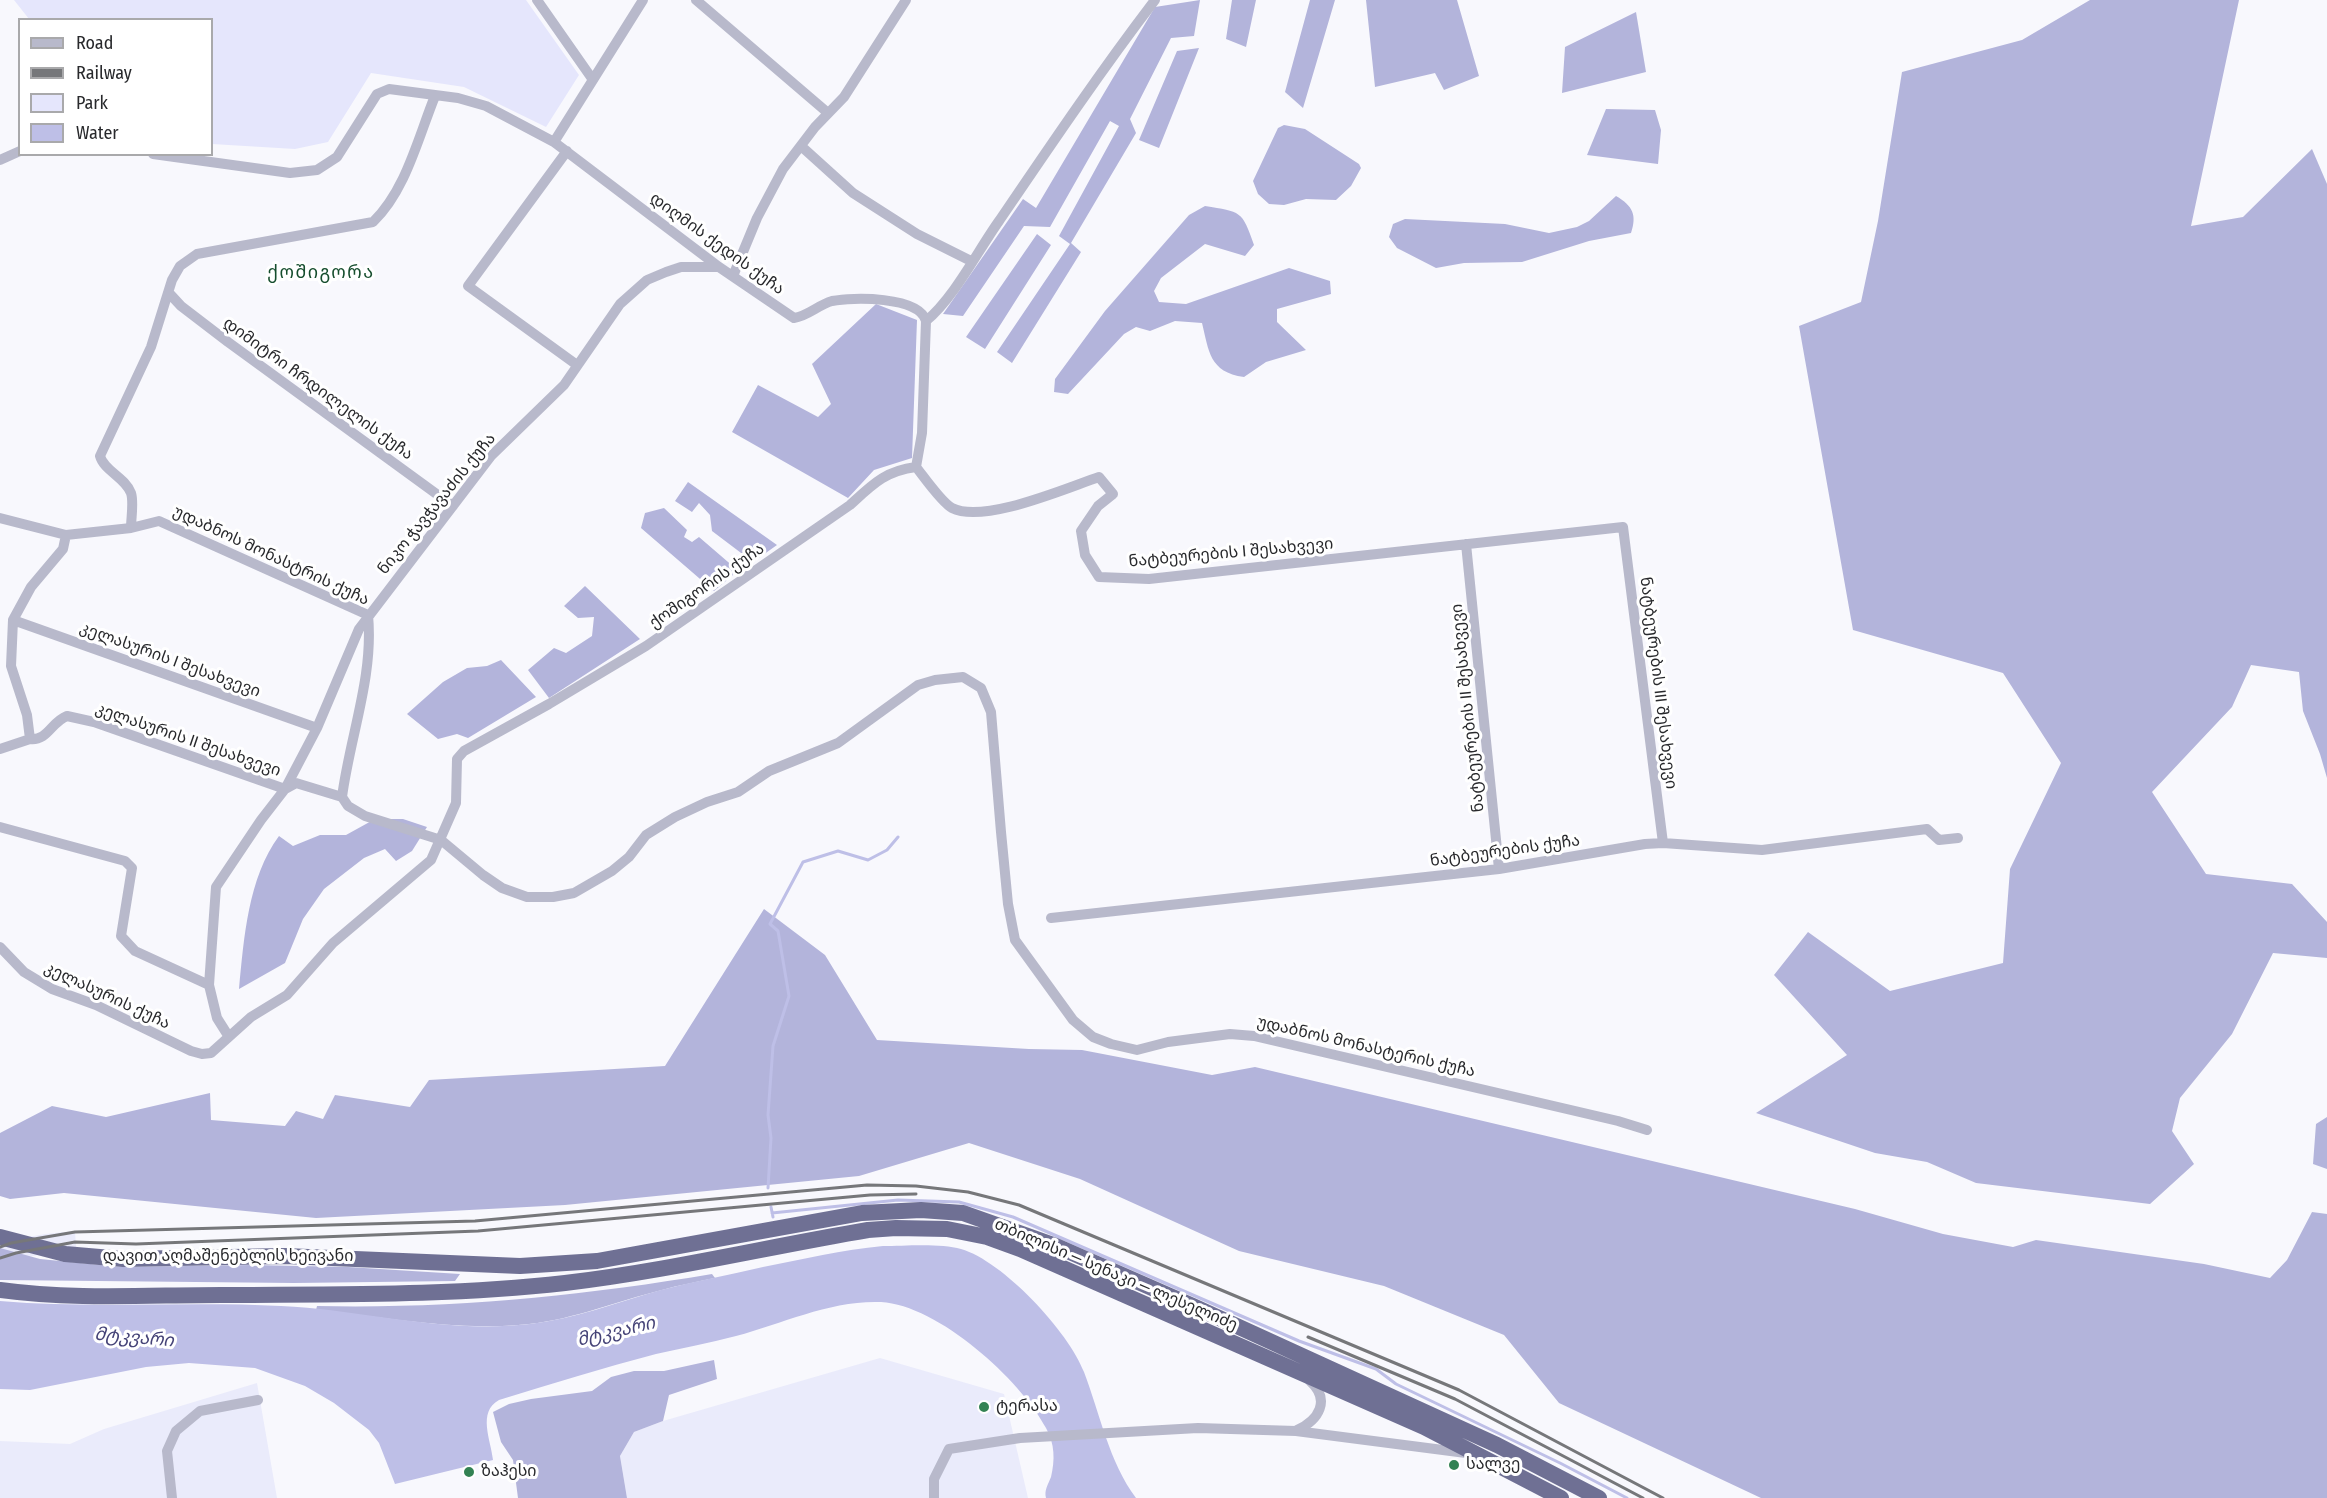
<!DOCTYPE html>
<html>
<head>
<meta charset="utf-8">
<style>
	body { margin:0 }
	#map { position:relative; width:2327px; height:1498px; overflow:hidden; background:#f8f8fd; font-family:"Fira Sans Condensed",sans-serif }
	canvas { display:block }
	.legend { position:absolute; left:18px; top:18px; width:195px; height:138px; box-sizing:border-box; background:#fff; border:2px solid #a9a9ab; margin:0; padding:8px 10px; list-style:none; font-size:18px; color:#28292c }
	.legend li { display:flex; align-items:center; gap:12px; height:30px }
	.legend b { width:30px; border:2px solid #a9a9ab }
</style>
</head>
<body>
<div id="map">
<canvas width="2327" height="1498"></canvas>
<ul class="legend">
<li><b style="height:8px;background:#b8b9cb"></b>Road</li>
<li><b style="height:8px;background:#76777a"></b>Railway</li>
<li><b style="height:16px;background:#e5e6fc"></b>Park</li>
<li><b style="height:16px;background:#bebfe7"></b>Water</li>
</ul>
</div>
<script>
const ctx = document.querySelector('canvas').getContext('2d');
ctx.lineJoin = 'round';
function paint(path, color) { ctx.fillStyle = color; ctx.fill(path, 'evenodd'); }
function stroke(path, color, width, dash) { ctx.strokeStyle = color; ctx.lineWidth = width; ctx.lineCap = dash ? 'butt' : 'round'; ctx.setLineDash(dash || []); ctx.stroke(path); }
function label(font, color, halo, rows, align = 'center') {
  ctx.font = font + ' "Fira Sans Condensed","Noto Sans Georgian",sans-serif'; ctx.lineWidth = 6; ctx.setLineDash([]); ctx.textBaseline = 'middle'; ctx.strokeStyle = halo; ctx.fillStyle = color; for (const [text, x, y, turn = 0] of rows) {
    ctx.save(); ctx.translate(x, y); ctx.rotate((+turn || 0) * Math.PI / 180); ctx.textAlign = isNaN(turn) ? turn : align; if (halo) ctx.strokeText(text, 0, 0); ctx.fillText(text, 0, 0); ctx.restore();
  }
}
const built = new Path2D(`
	M 75,1231 L 76,1247 L 0,1263 L 0,1242 L 45,1234 Z
	M 880,1358 L 1004,1394 L 1028,1498 L 627,1498 L 620,1456 L 634,1432 L 663,1421 Z
	M 257,1383 L 277,1498 L 0,1498 L 0,1441 L 70,1444 L 104,1429 Z`);
const green = new Path2D(`
	M 14,0 L 526,0 L 579,75 L 546,127 L 464,87 L 371,73 L 328,142 L 295,149 L 212,144 L 212,20 L 29,19 Z`);
const forest = new Path2D(`
	M 1200,0 L 1194,36 L 1171,38 L 1130,119 L 1136,133 L 1071,243 L 1081,252 L 1012,363 L 997,352 L 1070,244 L 1059,236 L 1119,126 L 1110,121 L 1050,227 L 1024,226 L 963,316 L 943,314 L 1023,199 L 1036,208 L 1155,7 Z
	M 1232,0 L 1256,0 L 1246,47 L 1226,39 Z
	M 1310,0 L 1335,0 L 1303,108 L 1285,92 Z
	M 1366,0 L 1457,0 L 1479,76 L 1444,90 L 1435,73 L 1375,87 Z
	M 2090,0 L 2239,0 L 2191,226 L 2243,217 L 2312,149 L 2327,184 L 2327,778 L 2320,754 L 2303,711 L 2299,672 L 2251,665 L 2232,707 L 2152,792 L 2206,874 L 2292,884 L 2327,922 L 2327,958 L 2273,953 L 2232,1034 L 2180,1098 L 2172,1131 L 2194,1164 L 2150,1204 L 1976,1183 L 1927,1162 L 1875,1153 L 1756,1113 L 1847,1055 L 1774,975 L 1808,932 L 1890,991 L 2003,963 L 2010,869 L 2061,763 L 2003,673 L 1853,630 L 1799,326 L 1861,302 L 1878,221 L 1902,72 L 2022,40 Z
	M 1636,12 L 1646,72 L 1562,93 L 1565,47 Z
	M 1199,48 L 1159,148 L 1139,140 L 1177,51 Z
	M 1606,109 L 1655,110 L 1661,130 L 1658,164 L 1587,155 Z
	M 1284,125 L 1305,129 L 1359,164 L 1361,168 L 1351,186 L 1336,200 L 1306,199 L 1284,205 L 1269,204 L 1258,194 L 1253,181 L 1278,128 Z
	M 1616,196 C 1633,206 1637,215 1631,233 L 1589,241 L 1522,262 L 1464,263 L 1436,268 L 1397,248 L 1389,237 L 1393,224 L 1405,219 L 1505,224 L 1549,233 L 1577,227 L 1589,221 Z
	M 1205,206 C 1241,212 1242,210 1254,245 L 1245,256 L 1205,244 L 1161,278 L 1154,291 L 1159,302 L 1186,304 L 1289,268 L 1330,281 L 1331,294 L 1277,309 L 1277,322 L 1306,350 L 1266,362 L 1244,377 C 1209,372 1209,351 1202,323 L 1175,321 L 1150,331 L 1136,327 L 1124,334 L 1068,394 L 1054,392 L 1055,379 L 1105,311 L 1189,215 Z
	M 1037,234 L 1051,245 L 985,349 L 966,337 Z
	M 876,304 L 917,320 L 912,458 L 874,470 L 848,498 L 732,432 L 758,385 L 818,417 L 831,404 L 812,364 Z
	M 688,482 L 777,545 L 753,562 L 712,531 L 710,515 L 699,503 L 692,512 L 675,501 Z
	M 664,508 L 687,530 L 684,537 L 692,542 L 699,537 L 735,568 L 733,575 L 714,591 L 641,528 L 645,513 Z
	M 585,586 L 640,639 L 549,698 L 528,670 L 554,648 L 566,653 L 592,636 L 594,617 L 578,618 L 564,606 Z
	M 501,660 L 536,697 L 468,738 L 457,734 L 438,739 L 407,714 L 443,682 L 467,668 L 487,666 Z
	M 375,819 L 403,819 L 427,827 L 412,851 L 396,861 L 385,849 L 364,858 L 324,889 L 303,919 L 285,963 L 239,989 C 244,938 248,878 279,836 L 293,846 L 320,835 L 346,835 Z
	M 764,909 L 825,955 L 877,1040 L 1029,1049 L 1082,1050 L 1212,1075 L 1255,1067 L 1855,1209 L 1943,1234 L 2013,1247 L 2036,1240 L 2204,1264 L 2270,1278 L 2287,1260 L 2312,1212 L 2327,1214 L 2327,1498 L 1761,1498 L 1559,1403 L 1504,1335 L 1384,1286 L 1239,1251 L 1080,1179 L 969,1143 L 859,1176 L 565,1205 L 316,1218 L 64,1193 L 10,1199 L 0,1196 L 0,1133 L 52,1106 L 106,1117 L 210,1093 L 211,1120 L 285,1126 L 296,1111 L 323,1119 L 335,1095 L 410,1107 L 429,1080 L 665,1066 Z
	M 2327,1117 L 2327,1169 L 2313,1164 L 2316,1124 Z
	M 0,1248 L 40,1259 L 121,1267 L 252,1265 L 348,1267 L 460,1274 L 455,1281 L 294,1283 L 0,1280 Z
	M 712,1274 L 715,1278 C 697,1282 679,1285 662,1290 C 617,1301 575,1319 529,1324 C 457,1332 387,1317 316,1310 L 317,1306 C 450,1309 581,1296 712,1274 Z
	M 714,1360 L 717,1379 L 669,1395 L 663,1421 L 634,1432 L 620,1456 L 627,1498 L 518,1498 L 513,1460 L 501,1442 L 493,1412 L 509,1404 L 531,1399 L 592,1391 L 611,1377 L 634,1371 L 664,1371 Z`);
const water = new Path2D(`
	M 883,1246 C 905,1246 941,1243 961,1249 C 1003,1261 1069,1332 1084,1372 C 1100,1414 1109,1462 1136,1498 L 1046,1498 C 1044,1490 1048,1485 1051,1477 C 1055,1460 1055,1444 1046,1428 C 1021,1380 938,1305 881,1302 C 831,1300 784,1323 736,1336 C 709,1343 682,1348 656,1354 C 603,1368 551,1384 499,1400 C 477,1412 491,1440 493,1460 L 395,1484 L 379,1443 L 369,1430 L 334,1403 L 305,1386 L 255,1368 L 189,1363 L 146,1367 L 30,1390 L 0,1389 L 0,1301 C 94,1309 187,1301 281,1306 C 366,1310 443,1334 530,1324 C 575,1319 617,1302 661,1290 C 695,1281 729,1275 763,1267 C 803,1259 842,1250 883,1246 Z`);
const stream = new Path2D(`
	M 768,1188 L 771,1138 L 768,1115 L 773,1046 L 789,996 L 778,931 L 770,924 L 803,862 L 838,851 L 868,860 L 887,850 L 898,837
	M 771,1207 L 773,1217
	M 772,1213 L 898,1200 L 959,1202 L 1013,1217 L 1299,1341 L 1376,1369 L 1396,1384 L 1560,1463 L 1627,1498`);
const minor = new Path2D(`
	M 537,0 L 593,80
	M 696,0 L 828,113
	M 554,142 L 643,0
	M 801,146 L 853,193 L 917,234 L 971,261
	M 567,151 L 468,286 L 577,365
	M 153,154 L 290,173 L 317,170 L 337,157 L 377,94 L 389,89 L 458,98 L 486,106 L 554,142 L 719,267 L 794,318 C 808,316 818,305 832,301 C 852,297 919,296 926,321
	M 0,160 L 20,151
	M 733,276 L 757,218 L 783,169 L 815,127 L 844,97 L 906,0
	M 169,293 L 181,306 L 228,342 L 453,506
	M 926,321 C 954,298 977,252 999,221 C 1050,146 1100,72 1155,0
	M 916,467 C 924,477 942,503 952,508 C 984,524 1066,488 1099,477 L 1113,494 L 1098,506 L 1081,531 L 1085,555 L 1099,577 L 1149,579 L 1623,527 L 1663,843
	M 916,467 L 922,433 L 926,321
	M 0,518 L 66,535 L 131,528 L 159,521 L 368,615 C 374,676 350,736 342,797 L 348,806 L 365,816 L 441,840 L 483,875 L 502,888 L 527,897 L 553,897 L 574,893 L 612,871 L 629,857 L 646,835 L 675,817 L 707,802 L 738,792 L 769,771 L 838,743 L 918,685 L 935,680 L 963,677 L 981,688 L 991,712 L 1001,832 L 1008,904 L 1015,940 L 1073,1020 L 1093,1037 L 1111,1044 L 1137,1050 L 1168,1042 L 1230,1034 L 1254,1036 L 1618,1121 L 1647,1130
	M 131,528 C 131,518 134,502 131,493 C 125,477 104,471 100,456 L 151,347 L 172,280 L 180,266 L 197,254 L 373,222 C 406,190 418,138 435,96
	M 1466,544 L 1499,869
	M 13,620 L 317,728
	M 30,739 C 48,741 51,722 67,716 L 94,722 L 285,789 L 296,783 L 342,797
	M 0,749 L 30,739 L 27,715 L 11,666 L 13,620 L 31,587 L 63,549 L 66,535
	M 0,827 L 125,861 L 132,868 L 121,936 L 135,951 L 209,985
	M 1051,918 L 1499,869 L 1645,844 L 1663,843 L 1762,850 L 1927,829 L 1939,840 L 1958,838
	M 0,947 L 24,972 L 52,989 L 96,1005 L 191,1051 L 202,1054 L 211,1053 L 251,1017 L 287,995 L 333,943 L 431,860 L 456,803 L 457,759 L 464,751 L 549,704 L 646,646 L 850,505 C 873,484 885,471 916,467
	M 229,1037 L 217,1018 L 209,985 L 216,887 L 261,820 L 285,789 L 317,728 L 359,629 L 491,456 L 564,385 L 620,304 L 647,280 L 666,272 L 681,267 L 719,267
	M 1297,1430 C 1319,1420 1331,1400 1310,1381
	M 172,1498 L 167,1451 L 176,1431 L 200,1411 L 258,1400
	M 934,1498 L 934,1479 L 949,1449 L 1020,1438 L 1198,1428 L 1296,1431 L 1466,1453`);
const highway = new Path2D(`
	M 0,1237 L 65,1254 L 123,1259 L 285,1256 L 520,1266 L 597,1261 L 862,1213 L 921,1210 L 963,1213 L 1056,1246 L 1193,1306 L 1497,1445 L 1599,1498
	M 0,1290 C 73,1300 148,1295 221,1295 C 336,1294 451,1296 565,1283 C 667,1271 767,1247 868,1230 L 896,1228 L 947,1229 L 987,1237 L 1020,1249 L 1424,1427 L 1561,1498`);
const rail = new Path2D(`
	M 0,1247 L 11,1243 L 75,1232 L 475,1221 L 867,1185 L 916,1186 L 968,1192 L 1019,1205 L 1459,1390 L 1663,1498
	M 0,1258 L 16,1253 L 75,1242 L 136,1244 L 478,1231 L 870,1195 L 916,1194
	M 1308,1337 L 1455,1399 L 1643,1498`);
const markers = [
	[984,1407,6,"#338253"],
	[1454,1465,6,"#338253"],
	[469,1472,6,"#338253"]
];
const streetNames = [
	["დიღმის ქედის ქუჩა",717,244,36],
	["დიმიტრი ჩრდილელის ქუჩა",318,389,36],
	["ნიკო ჭავჭავაძის ქუჩა",437,504,-51],
	["ნატბეურების I შესახვევი",1231,553,-5],
	["უდაბნოს მონასტრის ქუჩა",271,556,25],
	["ქოშიგორის ქუჩა",707,586,-35],
	["კელასურის I შესახვევი",170,660,20],
	["ნატბეურების III შესახვევი",1658,683,83],
	["ნატბეურების II შესახვევი",1468,708,-96],
	["კელასურის II შესახვევი",188,740,19],
	["ნატბეურების ქუჩა",1505,851,-8],
	["კელასურის ქუჩა",107,996,25],
	["უდაბნოს მონასტერის ქუჩა",1366,1047,13],
	["დავით აღმაშენებლის ხეივანი",228,1257],
	["თბილისი — სენაკი — ლესელიძე",1116,1275,23]
];
const poiNames = [
	["ტერასა",996,1407],
	["სალვე",1466,1465],
	["ზაჰესი",481,1472]
];
const neighbourhoodNames = [
	["ქოშიგორა",321,273]
];
const waterNames = [
	["მტკვარი",616,1332,-13],
	["მტკვარი",134,1338,5]
];
paint(built, '#eaebfb');
paint(green, '#e5e6fc');
paint(forest, '#b3b4db');
paint(water, '#bebfe7');
stroke(stream, '#bebfe7', 3);
stroke(minor, '#b8b9cb', 10);
stroke(highway, '#6f7094', 16);
stroke(rail, '#76777a', 3);
for (const [x, y, r, color] of markers) { const dot = new Path2D(); dot.arc(x, y, r, 0, 2 * Math.PI); ctx.fillStyle = color; ctx.fill(dot); stroke(dot, '#fff', 2); }
label('16px', '#28292c', '#fff', streetNames);
label('16px', '#28292c', '#fff', poiNames, 'left');
ctx.letterSpacing = '1.5px';
label('18px', '#164e2e', '#fff', neighbourhoodNames);
ctx.letterSpacing = '0px';
label('italic 18px', '#454377', '#fff', waterNames);
</script>
</body>
</html>
